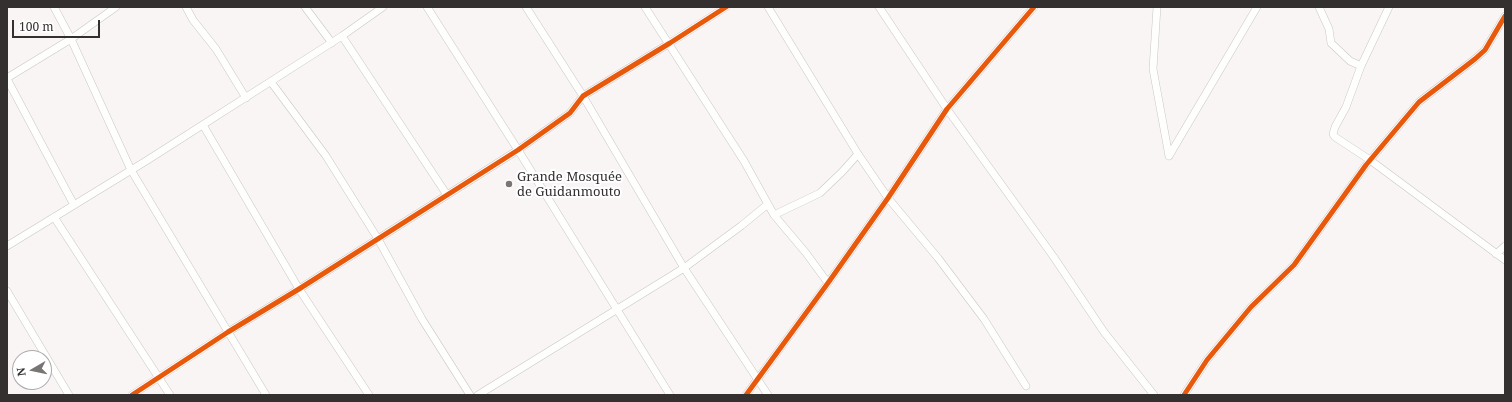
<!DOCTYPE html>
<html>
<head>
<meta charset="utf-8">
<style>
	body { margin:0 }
	#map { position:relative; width:1512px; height:402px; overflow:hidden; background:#f9f5f4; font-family:"Noto Serif",serif }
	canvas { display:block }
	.frame { position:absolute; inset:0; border:8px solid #33302f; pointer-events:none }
	.north { position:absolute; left:12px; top:350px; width:40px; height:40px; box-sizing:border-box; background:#fff; border:1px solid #adacac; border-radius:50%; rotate:261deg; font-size:11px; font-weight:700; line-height:16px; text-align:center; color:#33302f }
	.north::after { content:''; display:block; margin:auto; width:14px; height:18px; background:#787574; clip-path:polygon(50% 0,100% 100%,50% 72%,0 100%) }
	.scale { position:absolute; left:12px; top:20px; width:88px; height:18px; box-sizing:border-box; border:2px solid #33302f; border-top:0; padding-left:5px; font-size:12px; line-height:14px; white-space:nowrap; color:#33302f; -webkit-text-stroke:3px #fff; paint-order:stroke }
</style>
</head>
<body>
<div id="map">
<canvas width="1512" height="402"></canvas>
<div class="frame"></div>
<div class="north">N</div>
<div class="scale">100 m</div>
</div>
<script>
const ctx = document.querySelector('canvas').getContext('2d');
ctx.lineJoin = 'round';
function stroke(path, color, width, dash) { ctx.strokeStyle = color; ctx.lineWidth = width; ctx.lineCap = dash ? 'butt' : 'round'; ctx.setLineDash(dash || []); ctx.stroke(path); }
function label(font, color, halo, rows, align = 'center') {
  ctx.font = font + ' "Noto Serif",serif'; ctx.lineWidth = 4; ctx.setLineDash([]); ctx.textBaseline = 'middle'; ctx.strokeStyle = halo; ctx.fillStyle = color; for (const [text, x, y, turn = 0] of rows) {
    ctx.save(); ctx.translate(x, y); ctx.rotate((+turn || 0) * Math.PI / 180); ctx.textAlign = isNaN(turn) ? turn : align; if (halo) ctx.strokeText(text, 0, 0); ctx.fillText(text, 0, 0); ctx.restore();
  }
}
const minor = new Path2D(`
	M 54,7 L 71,39 L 131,170 L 266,395
	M 186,7 L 193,20 L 216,49 L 246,98
	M 305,7 L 332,43
	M 427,7 L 518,150 L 670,395
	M 526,7 L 583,96 L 684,268 L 768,395
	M 645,7 L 744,161 L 774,215 L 806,253 L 828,283
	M 768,7 L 858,154 L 888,198 L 938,258 L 984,319 L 1026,386
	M 879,7 L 947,109 L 1053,256 L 1104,332 L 1154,395
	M 1157,7 L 1153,69 L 1169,156
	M 1319,7 L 1329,29 L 1331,43 L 1350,61 L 1361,66 L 1346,107 L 1335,127 L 1333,134 L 1335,137 L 1370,160 L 1505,260
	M 342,36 L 447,195
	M 1361,66 L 1389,7
	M 7,78 L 71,39 L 116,7
	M 7,79 L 74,205
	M 271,82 L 326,156 L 378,239 L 422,319 L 470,395
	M 203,125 L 299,289 L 369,395
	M 1169,156 L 1257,7
	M 774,215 L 820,193 L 842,172 L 858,154
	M 54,217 L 170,395
	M 7,246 L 146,161 L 342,36 L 383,7
	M 1496,254 L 1505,246
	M 7,291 L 69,395
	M 132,395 L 228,332 L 299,289 L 518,150 L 570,113 L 583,96 L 670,43 L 726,7
	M 478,395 L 684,268 L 741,226 L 768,204
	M 746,395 L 828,283 L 888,198 L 947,109 L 1034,7
	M 1184,395 L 1207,360 L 1251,307 L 1294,265 L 1366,165 L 1419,102 L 1475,59 L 1485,50 L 1505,16`);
const cycleway = new Path2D(`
	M 132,395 L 228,332 L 299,289 L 518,150 L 570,113 L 583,96 L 670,43 L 726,7
	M 746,395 L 828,283 L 888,198 L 947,109 L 1034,7
	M 1184,395 L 1207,360 L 1251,307 L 1294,265 L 1366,165 L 1419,102 L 1475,59 L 1485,50 L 1505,16`);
const markers = [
	[509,184,4,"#787574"]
];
const poiNames = [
	["Grande Mosquée",517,177],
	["de Guidanmouto",517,192]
];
stroke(minor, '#c9c6c5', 8);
stroke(minor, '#fefefd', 7);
stroke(cycleway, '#e8590c', 5);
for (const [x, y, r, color] of markers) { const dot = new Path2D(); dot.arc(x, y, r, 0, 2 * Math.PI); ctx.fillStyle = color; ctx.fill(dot); stroke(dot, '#fff', 1.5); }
label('13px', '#33302f', '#fff', poiNames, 'left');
</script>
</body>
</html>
